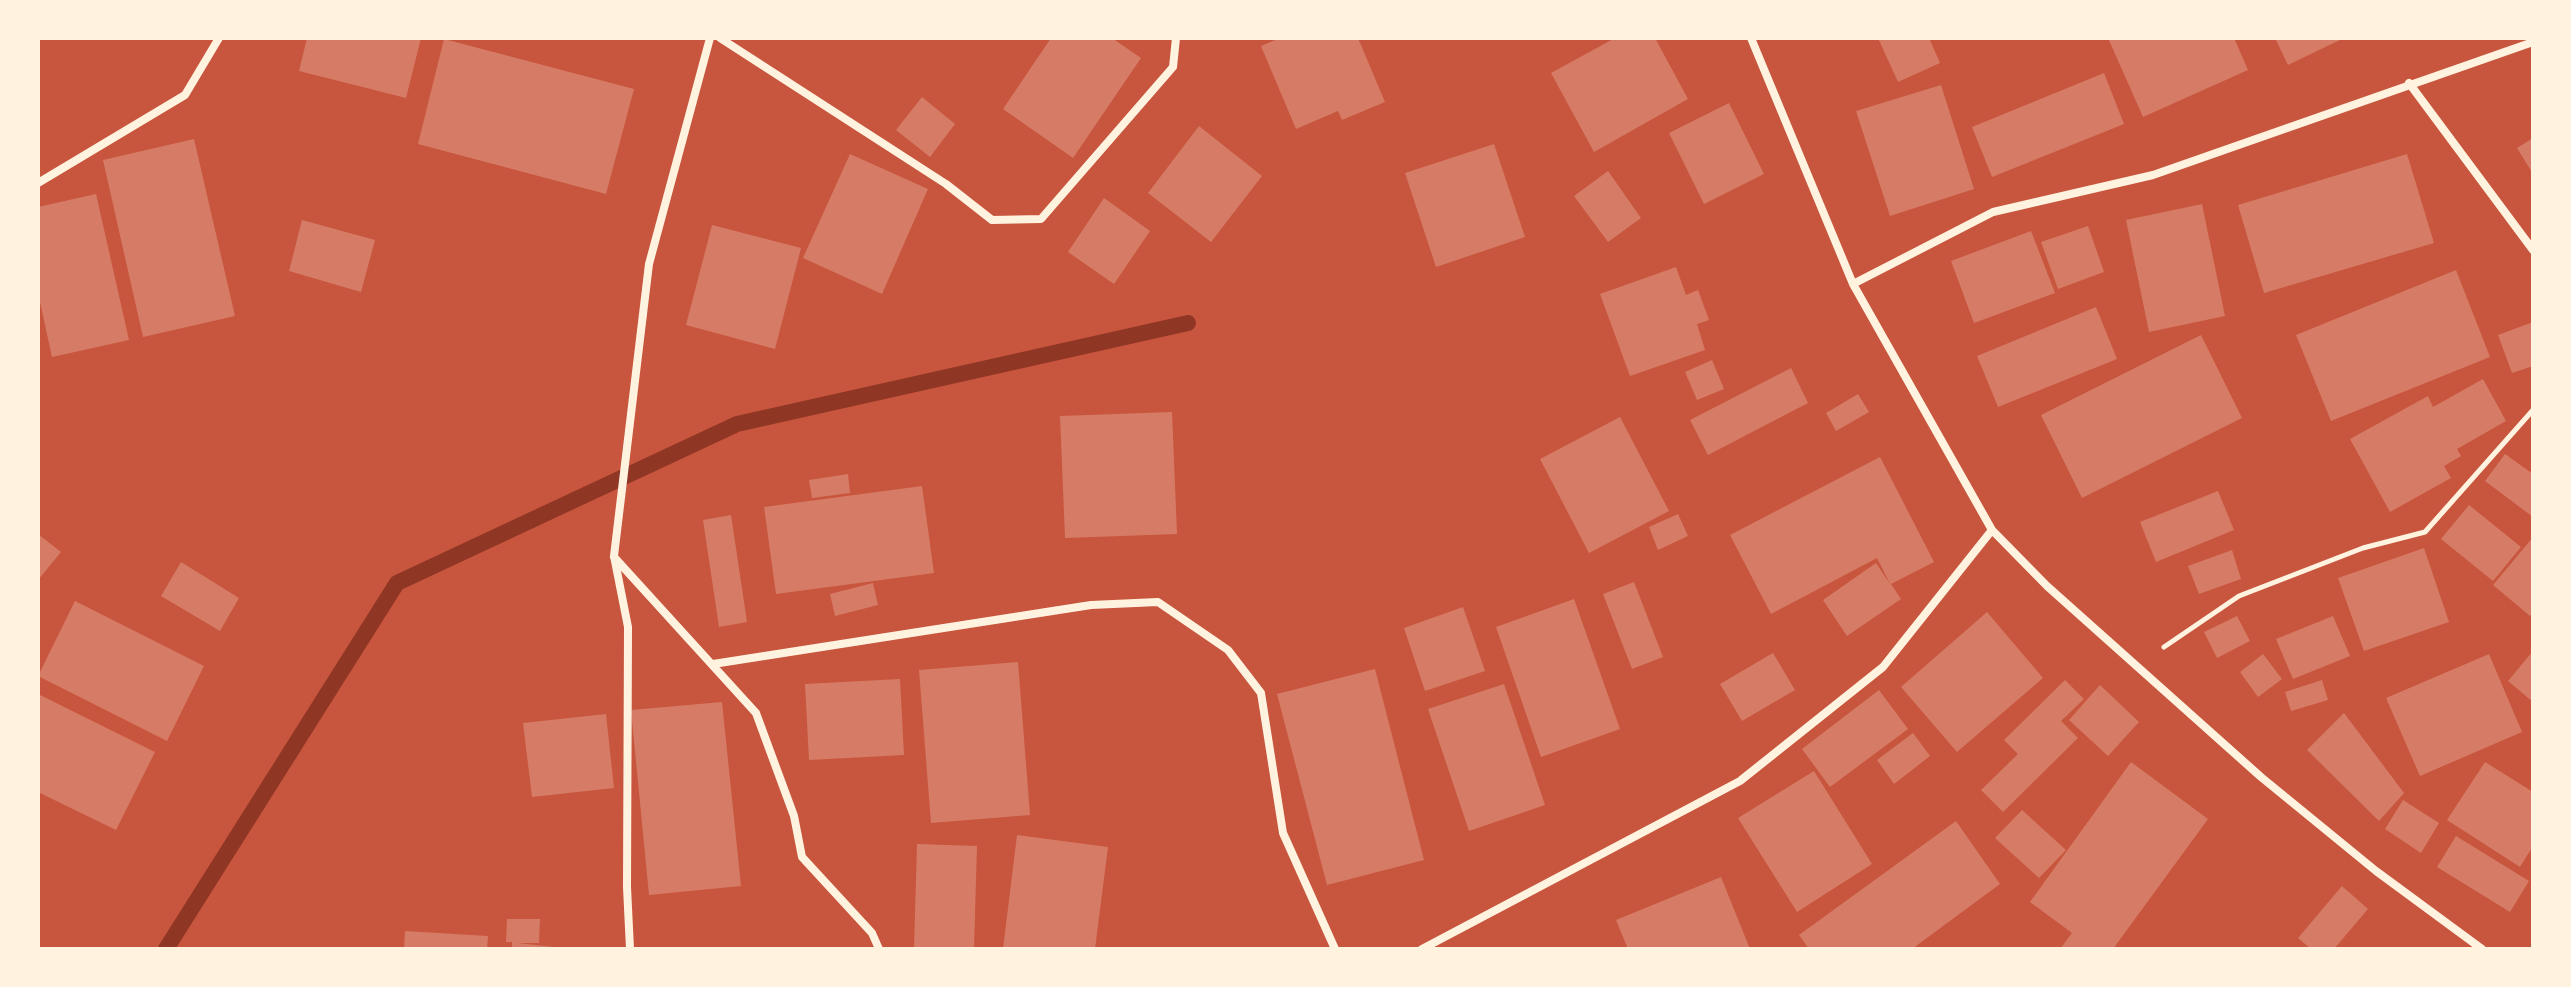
<!DOCTYPE html>
<html>
<head>
<meta charset="utf-8">
<style>
	body { margin:0 }
	#map { position:relative; width:2571px; height:987px; overflow:hidden; background:#c8553d; font-family:Commissioner,sans-serif }
	canvas { display:block }
	.frame { position:absolute; inset:0; border:40px solid #fff3e0; pointer-events:none }
</style>
</head>
<body>
<div id="map">
<canvas width="2571" height="987"></canvas>
<div class="frame"></div>
</div>
<script>
const ctx = document.querySelector('canvas').getContext('2d');
ctx.lineJoin = 'round';
function stroke(path, color, width, dash) { ctx.strokeStyle = color; ctx.lineWidth = width; ctx.lineCap = dash ? 'butt' : 'round'; ctx.setLineDash(dash || []); ctx.stroke(path); }
function paint(path, color) { ctx.fillStyle = color; ctx.fill(path, 'evenodd'); }
const stream = new Path2D(`
	M 166,949 L 397,583 L 737,424 L 1188,323`);
const building = new Path2D(`
	M 307,38 L 421,38 L 406,98 L 299,71 Z
	M 1051,38 L 1112,38 L 1141,58 L 1073,158 L 1003,109 Z
	M 1280,38 L 1358,38 L 1385,102 L 1342,120 L 1338,111 L 1296,129 L 1261,46 Z
	M 1615,38 L 1655,38 L 1688,99 L 1594,152 L 1551,73 Z
	M 1878,38 L 1929,38 L 1940,63 L 1898,82 Z
	M 2108,38 L 2234,38 L 2248,70 L 2143,117 Z
	M 2275,38 L 2344,38 L 2288,65 Z
	M 444,39 L 634,89 L 606,194 L 418,144 Z
	M 2104,73 L 2124,124 L 1992,177 L 1972,127 Z
	M 1941,85 L 1974,189 L 1890,216 L 1856,111 Z
	M 922,97 L 955,124 L 930,157 L 896,130 Z
	M 1729,103 L 1764,174 L 1704,204 L 1669,133 Z
	M 1199,126 L 1262,176 L 1211,242 L 1148,193 Z
	M 2533,138 L 2533,174 L 2517,148 Z
	M 194,139 L 235,316 L 143,337 L 103,160 Z
	M 1494,144 L 1525,237 L 1436,267 L 1405,173 Z
	M 850,154 L 928,189 L 882,294 L 803,258 Z
	M 2407,154 L 2434,243 L 2264,293 L 2238,205 Z
	M 1608,171 L 1641,218 L 1608,242 L 1574,196 Z
	M 96,194 L 129,340 L 52,357 L 38,293 L 38,207 Z
	M 1104,198 L 1150,231 L 1114,284 L 1068,252 Z
	M 2202,204 L 2225,316 L 2149,332 L 2126,220 Z
	M 302,220 L 375,240 L 361,292 L 289,271 Z
	M 712,225 L 801,248 L 775,349 L 686,325 Z
	M 2088,226 L 2104,272 L 2058,289 L 2041,242 Z
	M 2031,231 L 2055,293 L 1974,323 L 1951,261 Z
	M 1676,267 L 1686,295 L 1698,290 L 1709,320 L 1697,324 L 1705,350 L 1630,376 L 1600,294 Z
	M 2456,270 L 2490,357 L 2331,421 L 2296,335 Z
	M 2096,307 L 2117,359 L 1998,407 L 1977,356 Z
	M 2533,322 L 2533,366 L 2512,373 L 2498,335 Z
	M 2201,335 L 2242,418 L 2082,498 L 2041,415 Z
	M 1712,360 L 1724,389 L 1697,400 L 1685,372 Z
	M 1791,368 L 1808,403 L 1708,455 L 1690,420 Z
	M 2483,379 L 2506,421 L 2457,449 L 2461,456 L 2444,466 L 2451,478 L 2390,512 L 2350,439 L 2428,396 L 2433,407 Z
	M 1858,394 L 1869,412 L 1836,431 L 1826,413 Z
	M 1172,412 L 1177,534 L 1065,538 L 1060,416 Z
	M 1620,417 L 1669,511 L 1589,553 L 1540,459 Z
	M 2505,454 L 2533,474 L 2533,517 L 2485,481 Z
	M 1880,457 L 1934,562 L 1891,584 L 1901,599 L 1847,636 L 1823,600 L 1876,563 L 1890,584 L 1877,558 L 1771,614 L 1730,535 Z
	M 848,474 L 850,493 L 812,498 L 809,480 Z
	M 922,486 L 934,573 L 776,594 L 764,507 Z
	M 2218,491 L 2234,530 L 2156,562 L 2140,522 Z
	M 2469,505 L 2521,547 L 2493,581 L 2441,539 Z
	M 1678,514 L 1688,536 L 1658,550 L 1649,527 Z
	M 731,515 L 747,622 L 719,627 L 703,520 Z
	M 38,534 L 61,552 L 38,580 Z
	M 2533,537 L 2533,612 L 2530,616 L 2493,585 Z
	M 2424,548 L 2449,622 L 2364,651 L 2338,578 Z
	M 2232,550 L 2241,579 L 2199,594 L 2188,566 Z
	M 181,562 L 239,598 L 220,631 L 161,596 Z
	M 1634,582 L 1663,657 L 1632,669 L 1603,594 Z
	M 873,583 L 878,605 L 835,616 L 830,594 Z
	M 1574,599 L 1620,729 L 1541,757 L 1496,627 Z
	M 75,601 L 204,666 L 167,741 L 38,676 Z
	M 1463,607 L 1485,671 L 1425,691 L 1404,628 Z
	M 1987,612 L 2043,678 L 1957,752 L 1901,687 Z
	M 2237,616 L 2250,641 L 2217,658 L 2204,632 Z
	M 2333,616 L 2350,656 L 2293,679 L 2276,639 Z
	M 2533,651 L 2533,702 L 2508,681 Z
	M 1773,653 L 1795,690 L 1742,721 L 1720,684 Z
	M 2263,654 L 2282,679 L 2258,697 L 2240,672 Z
	M 2489,654 L 2522,732 L 2420,776 L 2386,698 Z
	M 1018,662 L 1030,815 L 931,823 L 919,670 Z
	M 1375,669 L 1424,860 L 1327,885 L 1277,694 Z
	M 900,679 L 904,755 L 809,760 L 805,684 Z
	M 2065,680 L 2084,699 L 2061,721 L 2078,738 L 2003,812 L 1981,790 L 2018,754 L 2004,740 Z
	M 2322,680 L 2328,700 L 2291,711 L 2285,692 Z
	M 1504,684 L 1545,805 L 1469,831 L 1428,709 Z
	M 2100,685 L 2139,722 L 2108,756 L 2069,720 Z
	M 1879,690 L 1908,729 L 1830,787 L 1802,749 Z
	M 38,694 L 155,752 L 116,830 L 38,792 Z
	M 722,702 L 741,886 L 649,895 L 631,710 Z
	M 2344,713 L 2404,793 L 2379,821 L 2307,750 Z
	M 606,714 L 614,788 L 532,797 L 523,723 Z
	M 1913,733 L 1930,756 L 1894,784 L 1877,760 Z
	M 2131,762 L 2208,819 L 2113,949 L 2060,949 L 2072,933 L 2030,902 Z
	M 2485,762 L 2533,792 L 2533,846 L 2520,867 L 2447,820 Z
	M 1814,771 L 1872,864 L 1797,912 L 1738,818 Z
	M 2403,800 L 2439,823 L 2421,853 L 2385,829 Z
	M 2022,810 L 2066,850 L 2039,878 L 1995,838 Z
	M 1956,821 L 2000,884 L 1912,949 L 1809,949 L 1799,935 Z
	M 1017,835 L 1108,847 L 1095,949 L 1003,949 Z
	M 2456,836 L 2529,881 L 2510,912 L 2437,867 Z
	M 917,844 L 977,846 L 974,949 L 914,949 Z
	M 1721,877 L 1750,949 L 1628,949 L 1616,920 Z
	M 2342,886 L 2368,909 L 2334,949 L 2311,949 L 2298,938 Z
	M 507,919 L 540,919 L 539,943 L 517,943 L 573,949 L 512,949 L 512,942 L 506,942 Z
	M 405,931 L 488,936 L 487,949 L 404,949 Z`);
const path = new Path2D(`
	M 2164,647 L 2239,596 L 2363,548 L 2425,532 L 2533,410`);
const minor = new Path2D(`
	M 720,38 L 946,184 L 992,220 L 1041,219 L 1173,67 L 1176,38
	M 1751,38 L 1853,284 L 1992,530 L 2047,586 L 2261,777 L 2376,871 L 2482,949
	M 2409,83 L 2533,250
	M 38,183 L 185,95 L 219,38
	M 1853,284 L 1993,212 L 2153,175 L 2533,42
	M 614,557 L 756,713 L 794,816 L 802,857 L 872,933 L 879,949
	M 713,664 L 1091,605 L 1158,602 L 1228,650 L 1261,693 L 1283,833 L 1335,949
	M 630,949 L 627,887 L 628,627 L 614,556 L 649,264 L 710,38
	M 1422,949 L 1740,781 L 1883,667 L 1992,530`);
stroke(stream, '#8f3625', 16);
paint(building, '#d67c66');
stroke(path, '#fff3e0', 5);
stroke(minor, '#fff3e0', 8);
</script>
</body>
</html>
